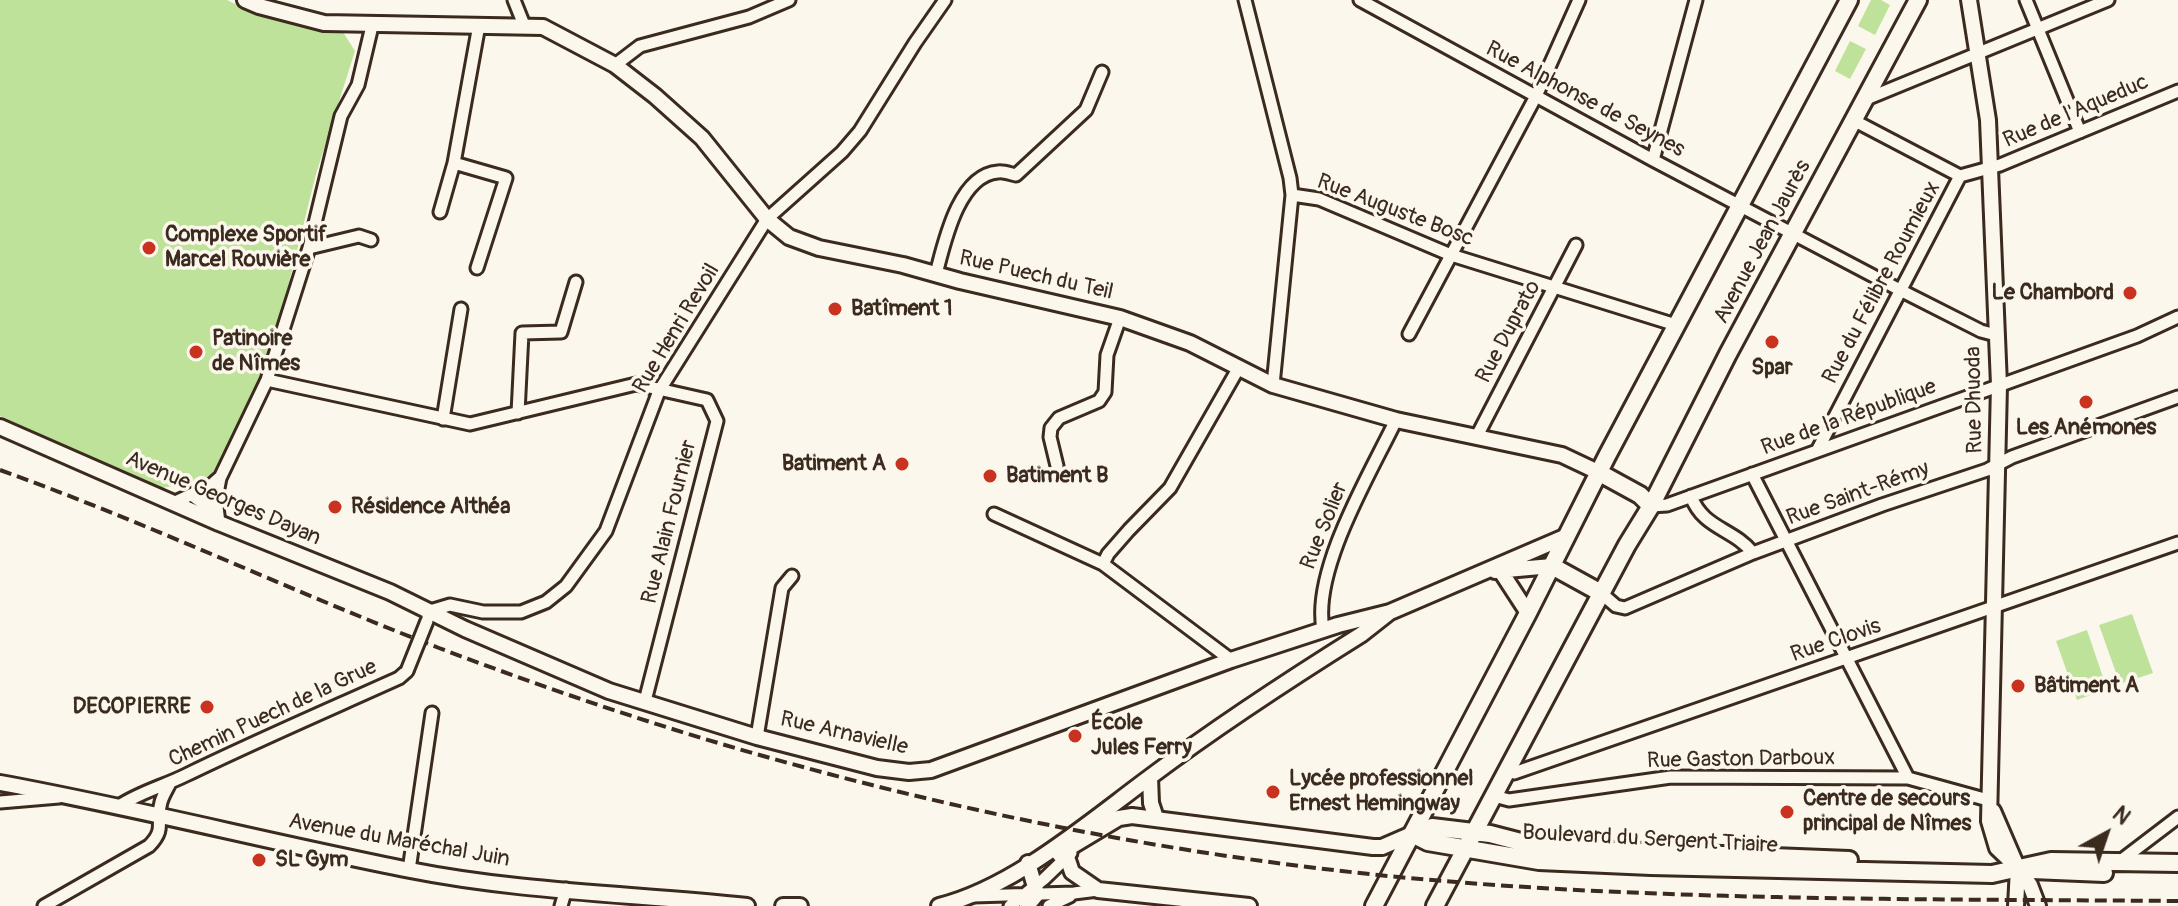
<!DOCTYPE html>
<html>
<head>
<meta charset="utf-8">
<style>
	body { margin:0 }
	#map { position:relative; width:2178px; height:906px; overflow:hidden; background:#fbf7ec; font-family:Pangolin,sans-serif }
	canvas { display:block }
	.north { position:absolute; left:2066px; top:794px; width:80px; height:80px; -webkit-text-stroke:6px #fbf7ec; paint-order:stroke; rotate:40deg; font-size:22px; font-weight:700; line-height:32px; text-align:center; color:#3b2a1e }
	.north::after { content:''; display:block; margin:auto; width:28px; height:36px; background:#3b2a1e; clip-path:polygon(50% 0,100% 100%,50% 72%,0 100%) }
</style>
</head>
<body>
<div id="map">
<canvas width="2178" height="906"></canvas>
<div class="north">N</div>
</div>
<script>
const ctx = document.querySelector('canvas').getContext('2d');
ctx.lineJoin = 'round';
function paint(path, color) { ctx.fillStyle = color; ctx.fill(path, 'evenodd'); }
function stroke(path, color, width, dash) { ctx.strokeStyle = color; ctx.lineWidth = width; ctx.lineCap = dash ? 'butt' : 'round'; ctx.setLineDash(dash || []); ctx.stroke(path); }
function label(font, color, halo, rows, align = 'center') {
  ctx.font = font + ' Pangolin,sans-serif'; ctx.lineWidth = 7; ctx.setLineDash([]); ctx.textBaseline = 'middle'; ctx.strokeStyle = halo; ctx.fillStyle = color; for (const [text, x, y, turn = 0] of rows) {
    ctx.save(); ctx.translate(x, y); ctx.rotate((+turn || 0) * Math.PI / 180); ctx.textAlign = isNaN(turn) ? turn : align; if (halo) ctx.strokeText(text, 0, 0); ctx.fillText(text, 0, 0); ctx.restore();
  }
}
const green = new Path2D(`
	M 0,0 L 227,0 C 262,19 303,29 343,32 L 355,51 L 316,174 L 279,323 L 237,442 L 216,478 L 162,488 L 0,416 Z
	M 1871,0 L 1881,0 L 1890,5 L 1875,35 L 1858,26 Z
	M 1850,41 L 1866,49 L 1850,79 L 1835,71 Z
	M 2132,614 L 2153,673 L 2120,684 L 2099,625 Z
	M 2087,630 L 2107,689 L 2077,700 L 2056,641 Z`);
const minor = new Path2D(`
	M 514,0 L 524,25
	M 1245,0 L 1290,178 L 1292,195 L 1273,385
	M 1360,0 L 1653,160 L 1900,290 L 1981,331 L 1996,335
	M 2026,0 L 2080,132
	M 615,65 L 640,46 L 749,17 L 789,0
	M 1864,100 L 2108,0
	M 1853,120 L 1960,176 L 2000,165 L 2178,91
	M 1653,160 L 1696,0
	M 454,163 L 506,178 L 477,268
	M 1292,195 L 1319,199 L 1451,255 L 1676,325
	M 440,212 L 454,163 L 479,25
	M 309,248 L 359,236 L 371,240
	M 936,274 C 944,244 958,175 998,172 C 1003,171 1011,174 1016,175 L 1086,110 L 1102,72
	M 1409,334 L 1536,96 L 1579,0
	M 267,380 L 470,424 L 636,384 L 707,400 L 717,421 L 645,701
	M 518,413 L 522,333 L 561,332 L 576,282
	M 443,419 L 461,309
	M 1477,436 L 1576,245
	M 1817,451 L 1960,176
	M 1057,466 L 1050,437 L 1051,428 L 1059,418 L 1099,401 L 1105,392 L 1107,355 L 1120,318
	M 1752,474 L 1908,778
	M 192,495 L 217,514
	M 1691,496 C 1703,529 1733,528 1753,553
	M 173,503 L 210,486 L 219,478
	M 1651,506 L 1667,505 L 2137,336 L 2178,317
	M 994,514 L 1103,564 L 1231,660
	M 219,523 L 216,499 L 220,478 L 267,380 L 309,248 L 341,116 L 358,85 L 372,26
	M 1103,564 L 1108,554 L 1129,530 L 1170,488 L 1238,369
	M 1601,593 L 1616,606 L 1625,608 L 1753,553 L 1882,505 L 1987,470 L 2012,457 L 2178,397
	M 428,616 L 430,611 L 450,605 L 483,612 L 521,612 L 546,602 L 566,586 L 606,531 L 659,391 L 767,219 L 842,152 L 860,131 L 915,43 L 945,0
	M 1323,629 C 1312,570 1370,474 1396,420
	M 757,737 L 782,588 L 792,576
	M 1507,770 L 1514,773 L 2178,543
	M 1494,796 L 1509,800 L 1671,777 L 1908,778 L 1988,800
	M 0,802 L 59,797
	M 119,806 C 140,792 164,786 186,775 C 256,741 328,710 399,678 L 407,671
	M 2119,862 L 2178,817
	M 409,870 L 432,713
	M 973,896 L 1074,893 L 1098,890
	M 44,906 L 149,846 C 167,828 155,822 161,802 C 163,795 167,789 170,783
	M 561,906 L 566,889
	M 1010,906 L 1044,879 L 1071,853
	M 1049,906 L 1070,896`);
const tertiary = new Path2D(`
	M 245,0 L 259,6 L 324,23 L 543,27 L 615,65 L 655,96 L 702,138 L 767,219 L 789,237 L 819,248 L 903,265 L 960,281 L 1120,318 L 1190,343 L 1273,385 L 1396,420 L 1562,455 L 1598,472
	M 1969,0 L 1988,120 L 1999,385 L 1989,821 L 1997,848 L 2018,868 L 2030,885 L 2038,906
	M 0,427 L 219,523 L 390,592 L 465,629 L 609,691 L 757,737 L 877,768 L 909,772 L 931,770 L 1231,660 L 1338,625 L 1390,612
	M 1500,570 L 1528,613
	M 1495,571 L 1552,566
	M 1150,777 L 1151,803 L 1156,818
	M 0,783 C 137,808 273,843 410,870 C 520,892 635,894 747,906
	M 1993,811 L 2015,862
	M 1059,854 L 1119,818 L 1132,816 L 1373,847 L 1382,847 L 1412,834
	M 1067,857 L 1072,872 L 1098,890 L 1249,906
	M 783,906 L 800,906
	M 939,906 C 1013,888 1089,822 1150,777 C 1218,726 1290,679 1362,634 L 1390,612 L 1567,536
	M 1027,906 L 1037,894 L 1028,863
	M 2016,906 L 2018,868`);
const secondary = new Path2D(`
	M 1598,472 L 1640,495 L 1651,506
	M 1552,566 L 1601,593
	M 1412,834 L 1428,842 L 1539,861 L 1651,866 L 1992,874 L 2051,861 L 2178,863
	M 1412,834 L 1432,827 L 1490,834 L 1544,848 L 1849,860
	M 2032,870 L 2104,873
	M 1374,906 L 1528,613 L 1607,456 L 1849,0
	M 1435,906 L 1627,545 L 1651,506 L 1728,354 L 1918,0`);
const rail = new Path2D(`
	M 0,470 C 148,523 291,591 439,648 C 558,693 680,734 803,767 C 1020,826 1244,866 1468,883 C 1704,901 1942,899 2178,901`);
const minorBridge = new Path2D(`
	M 407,671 L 427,621`);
const markers = [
	[149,248,8,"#c8321e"],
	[2130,293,8,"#c8321e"],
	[835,309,8,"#c8321e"],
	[1772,342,8,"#c8321e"],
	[196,352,8,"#c8321e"],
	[2086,402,8,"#c8321e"],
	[902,464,8,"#c8321e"],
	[990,476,8,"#c8321e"],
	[335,507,8,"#c8321e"],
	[2018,686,8,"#c8321e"],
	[207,707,8,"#c8321e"],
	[1075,736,8,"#c8321e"],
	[1273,792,8,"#c8321e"],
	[1787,812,8,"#c8321e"],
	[259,860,8,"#c8321e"]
];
const streetNames = [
	["Rue Alphonse de Seynes",1585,100,28],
	["Rue de l'Aqueduc",2076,112,-23],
	["Rue Auguste Bosc",1395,211,21],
	["Avenue Jean Jaurès",1763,242,-62],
	["Rue Puech du Teil",1036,276,13],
	["Rue du Félibre Roumieux",1882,283,-62],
	["Rue Henri Revoil",677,329,-59],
	["Rue Duprato",1509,332,-62],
	["Rue Dhuoda",1975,400,-91],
	["Rue de la République",1849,418,-20],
	["Rue Saint-Rémy",1858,494,-20],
	["Avenue Georges Dayan",223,499,23],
	["Rue Alain Fournier",670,522,-76],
	["Rue Solier",1325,526,-68],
	["Rue Clovis",1836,641,-19],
	["Chemin Puech de la Grue",273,714,-25],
	["Rue Arnavielle",844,734,13],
	["Rue Gaston Darboux",1741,760,-1],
	["Boulevard du Sergent Triaire",1650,840,3],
	["Avenue du Maréchal Juin",399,841,10]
];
const poiNames = [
	["Complexe Sportif",165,235],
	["Marcel Rouvière",165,260],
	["Le Chambord",2114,293,"right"],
	["Batîment 1",851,309],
	["Patinoire",212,339],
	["de Nîmes",212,364],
	["Spar",1772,368,"center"],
	["Les Anémones",2086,428,"center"],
	["Batiment A",886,464,"right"],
	["Batiment B",1006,476],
	["Résidence Althéa",351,507],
	["Bâtiment A",2034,686],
	["DECOPIERRE",191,707,"right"],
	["École",1091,723],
	["Jules Ferry",1091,748],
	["Lycée professionnel",1289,779],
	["Ernest Hemingway",1289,804],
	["Centre de secours",1803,799],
	["principal de Nîmes",1803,824],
	["SL Gym",275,860]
];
paint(green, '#bfe29b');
stroke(minor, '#3b2a1e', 17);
stroke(tertiary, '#3b2a1e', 20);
stroke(secondary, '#3b2a1e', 22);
stroke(minor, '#fbf7ec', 11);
stroke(tertiary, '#fbf7ec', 14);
stroke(secondary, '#fbf7ec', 16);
stroke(rail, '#3b2a1e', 4, [12, 6]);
stroke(minorBridge, '#3b2a1e', 17, []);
stroke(minorBridge, '#fbf7ec', 11);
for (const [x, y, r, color] of markers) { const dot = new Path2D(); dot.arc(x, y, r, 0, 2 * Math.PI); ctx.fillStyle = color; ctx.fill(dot); stroke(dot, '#fbf7ec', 3); }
label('22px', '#3b2a1e', '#fbf7ec', streetNames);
label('bold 22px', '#3b2a1e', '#fbf7ec', poiNames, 'left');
</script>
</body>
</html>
